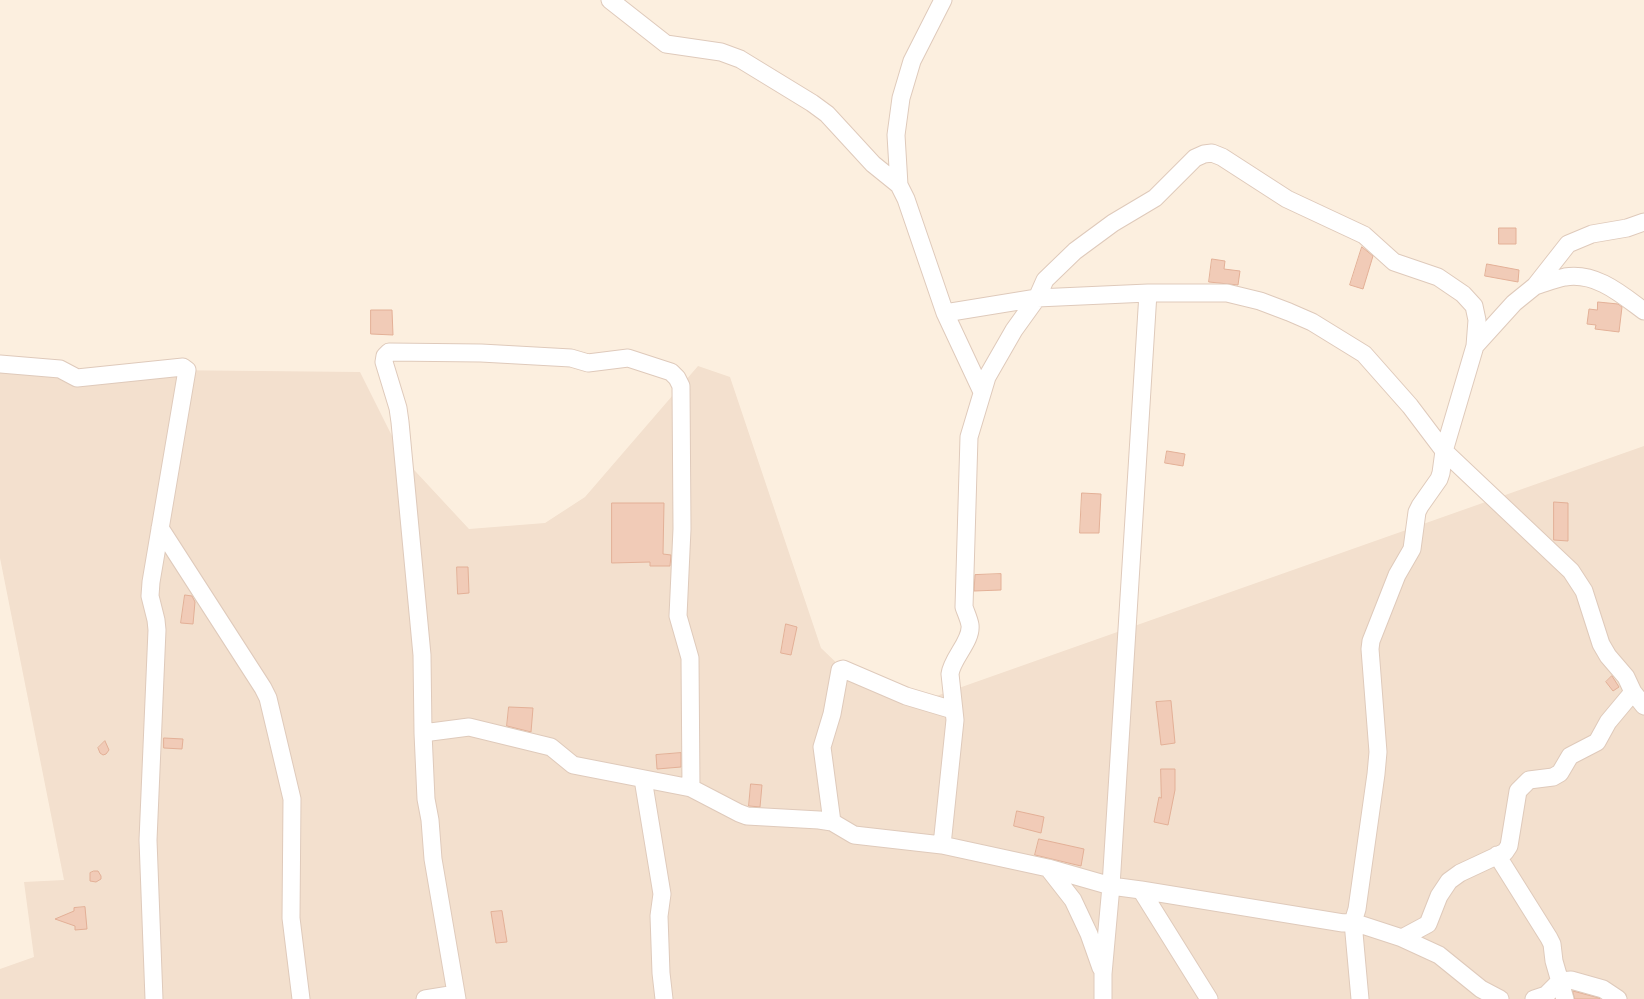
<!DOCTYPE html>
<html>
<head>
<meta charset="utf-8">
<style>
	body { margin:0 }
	canvas { display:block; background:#fcefdf }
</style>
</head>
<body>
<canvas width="1644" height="999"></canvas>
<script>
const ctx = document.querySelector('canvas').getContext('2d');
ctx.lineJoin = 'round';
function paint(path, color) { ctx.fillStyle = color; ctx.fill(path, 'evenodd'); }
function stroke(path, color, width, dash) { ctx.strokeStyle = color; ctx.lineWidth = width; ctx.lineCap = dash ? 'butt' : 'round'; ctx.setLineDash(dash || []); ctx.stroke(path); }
const residential = new Path2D(`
	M 0,364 L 60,369 L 360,372 L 403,458 L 469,529 L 545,523 L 585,497 L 698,366 L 730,377 L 821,648 L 843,669 L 922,701 L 1644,446 L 1644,999 L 0,999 L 0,969 L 34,957 L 24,882 L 64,880 L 0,558 Z`);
const building = new Path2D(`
	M 1499,228 L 1516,228 L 1516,244 L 1499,244 Z
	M 1362,247 L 1373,256 L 1363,289 L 1350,285 Z
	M 1212,259 L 1225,261 L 1224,269 L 1240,271 L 1238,285 L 1209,282 Z
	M 1487,264 L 1519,270 L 1518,282 L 1485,276 Z
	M 1598,302 L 1618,304 L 1622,307 L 1619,332 L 1595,329 L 1596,325 L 1587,324 L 1589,309 L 1597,310 Z
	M 371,310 L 392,310 L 393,335 L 371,334 Z
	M 1167,451 L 1185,454 L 1183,466 L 1165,463 Z
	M 1082,493 L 1101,494 L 1099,533 L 1080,533 Z
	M 1554,502 L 1568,503 L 1568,541 L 1554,540 Z
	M 612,503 L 664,503 L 663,554 L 671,555 L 670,566 L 650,566 L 650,562 L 612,563 Z
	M 457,567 L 468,567 L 469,593 L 458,594 Z
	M 1001,574 L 1001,590 L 974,591 L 975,575 Z
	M 185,595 L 192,596 L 195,602 L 193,624 L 181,623 Z
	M 786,624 L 797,627 L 791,655 L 781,653 Z
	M 1612,676 L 1619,687 L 1613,691 L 1606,682 Z
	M 1171,701 L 1175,743 L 1161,745 L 1156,702 Z
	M 509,707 L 533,708 L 531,732 L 507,726 Z
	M 164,738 L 183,739 L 182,749 L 164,748 Z
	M 105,741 L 109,750 L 106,754 L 103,755 L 100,753 L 98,748 Z
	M 681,753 L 681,767 L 657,769 L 656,755 Z
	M 1161,769 L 1175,769 L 1175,790 L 1168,825 L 1154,822 L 1159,797 L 1161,798 Z
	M 751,784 L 762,785 L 760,807 L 749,806 Z
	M 1017,811 L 1044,817 L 1041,833 L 1014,826 Z
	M 1039,839 L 1084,849 L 1081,866 L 1035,855 Z
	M 94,871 L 98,871 L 101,876 L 101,879 L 96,882 L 90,881 L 90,873 Z
	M 85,907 L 87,929 L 75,930 L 75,926 L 55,919 L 74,911 L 74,908 Z
	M 502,911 L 507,942 L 496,943 L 491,912 Z
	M 1573,991 L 1599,998 L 1600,999 L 1575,999 Z`);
const minor = new Path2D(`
	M 610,0 L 666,44 L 721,52 L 740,59 L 812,103 L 827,114 L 873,164 L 899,185
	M 943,0 L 912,61 L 901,98 L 896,135 L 899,185 L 906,199 L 945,313 L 982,392
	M 1535,286 C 1545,283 1555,279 1565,277 C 1596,272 1621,294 1644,311
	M 945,313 L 1037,298 L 1148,293 L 1227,293 L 1260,301 L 1289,312 L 1312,322 L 1364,354 L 1410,406 L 1444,451 L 1571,571 L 1584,591 L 1601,644 L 1608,656 L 1626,677 L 1633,692 L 1644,706
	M 0,364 L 60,369 L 77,378 L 183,367 L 187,370 L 151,582 L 150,596 L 156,620 L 157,630 L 148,840 L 154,999
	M 160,528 L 263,688 L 268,698 L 292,799 L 291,918 L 301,999
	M 423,733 L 469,727 L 551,747 L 573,765 L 691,788 L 739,813 L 747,816 L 819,820 L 832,822 L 854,835 L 942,845 L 1048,868 L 1111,886 L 1141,890 L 1343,923 L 1353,922 L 1357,909 L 1376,774 L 1378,752 L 1370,649 L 1371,641 L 1397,575 L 1412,549 L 1417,512 L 1420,506 L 1439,479 L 1441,473 L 1444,451 L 1475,346 L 1514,303 L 1535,286 L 1568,244 L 1592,234 L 1627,228 L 1644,222
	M 643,779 L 662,894 L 659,916 L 661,973 L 664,999
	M 832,822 L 822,747 L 832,714 L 840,670 L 843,669 L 906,696 L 953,710
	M 942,845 L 955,720 L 950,674 C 952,658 972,641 970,625 C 969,619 966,613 964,607 L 969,437 L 987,377 L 1014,330 L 1037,298 L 1045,280 L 1075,251 L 1113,223 L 1155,198 L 1195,158 L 1204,154 L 1212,153 L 1222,157 L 1287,199 L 1364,235 L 1394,262 L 1438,277 L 1463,294 L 1474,306 L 1477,320 L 1475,346
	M 1497,855 L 1549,938 L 1552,944 L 1554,961 L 1565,999
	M 1048,868 L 1073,900 L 1089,934 L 1101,968
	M 1141,890 L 1209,999
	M 1402,938 L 1428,924 L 1439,896 L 1449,881 L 1460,873 L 1505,852 L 1509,846 L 1518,791 L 1529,780 L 1553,777 L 1560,773 L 1570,756 L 1597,742 L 1608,722 L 1633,692
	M 425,999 L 456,994
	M 457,999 L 433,859 L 430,820 L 426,799 L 423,733 L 422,655 L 400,422 L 398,408 L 384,362 L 385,356 L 389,352 L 481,353 L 571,358 L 588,363 L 628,358 L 671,372 L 677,378 L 681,386 L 682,529 L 678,616 L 690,658 L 691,788
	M 1103,999 L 1103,974 L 1111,886 L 1148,293
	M 1360,999 L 1353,922 L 1402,938 L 1439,955 L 1481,989 L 1500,999
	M 1534,999 L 1546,995 L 1560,981 L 1571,980 L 1603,989 L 1618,999`);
paint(residential, '#f3e0ce');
paint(building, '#f1cbb7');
stroke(building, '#e3b097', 1);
stroke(minor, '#dfcabb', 19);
stroke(minor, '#fff', 17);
</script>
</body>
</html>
